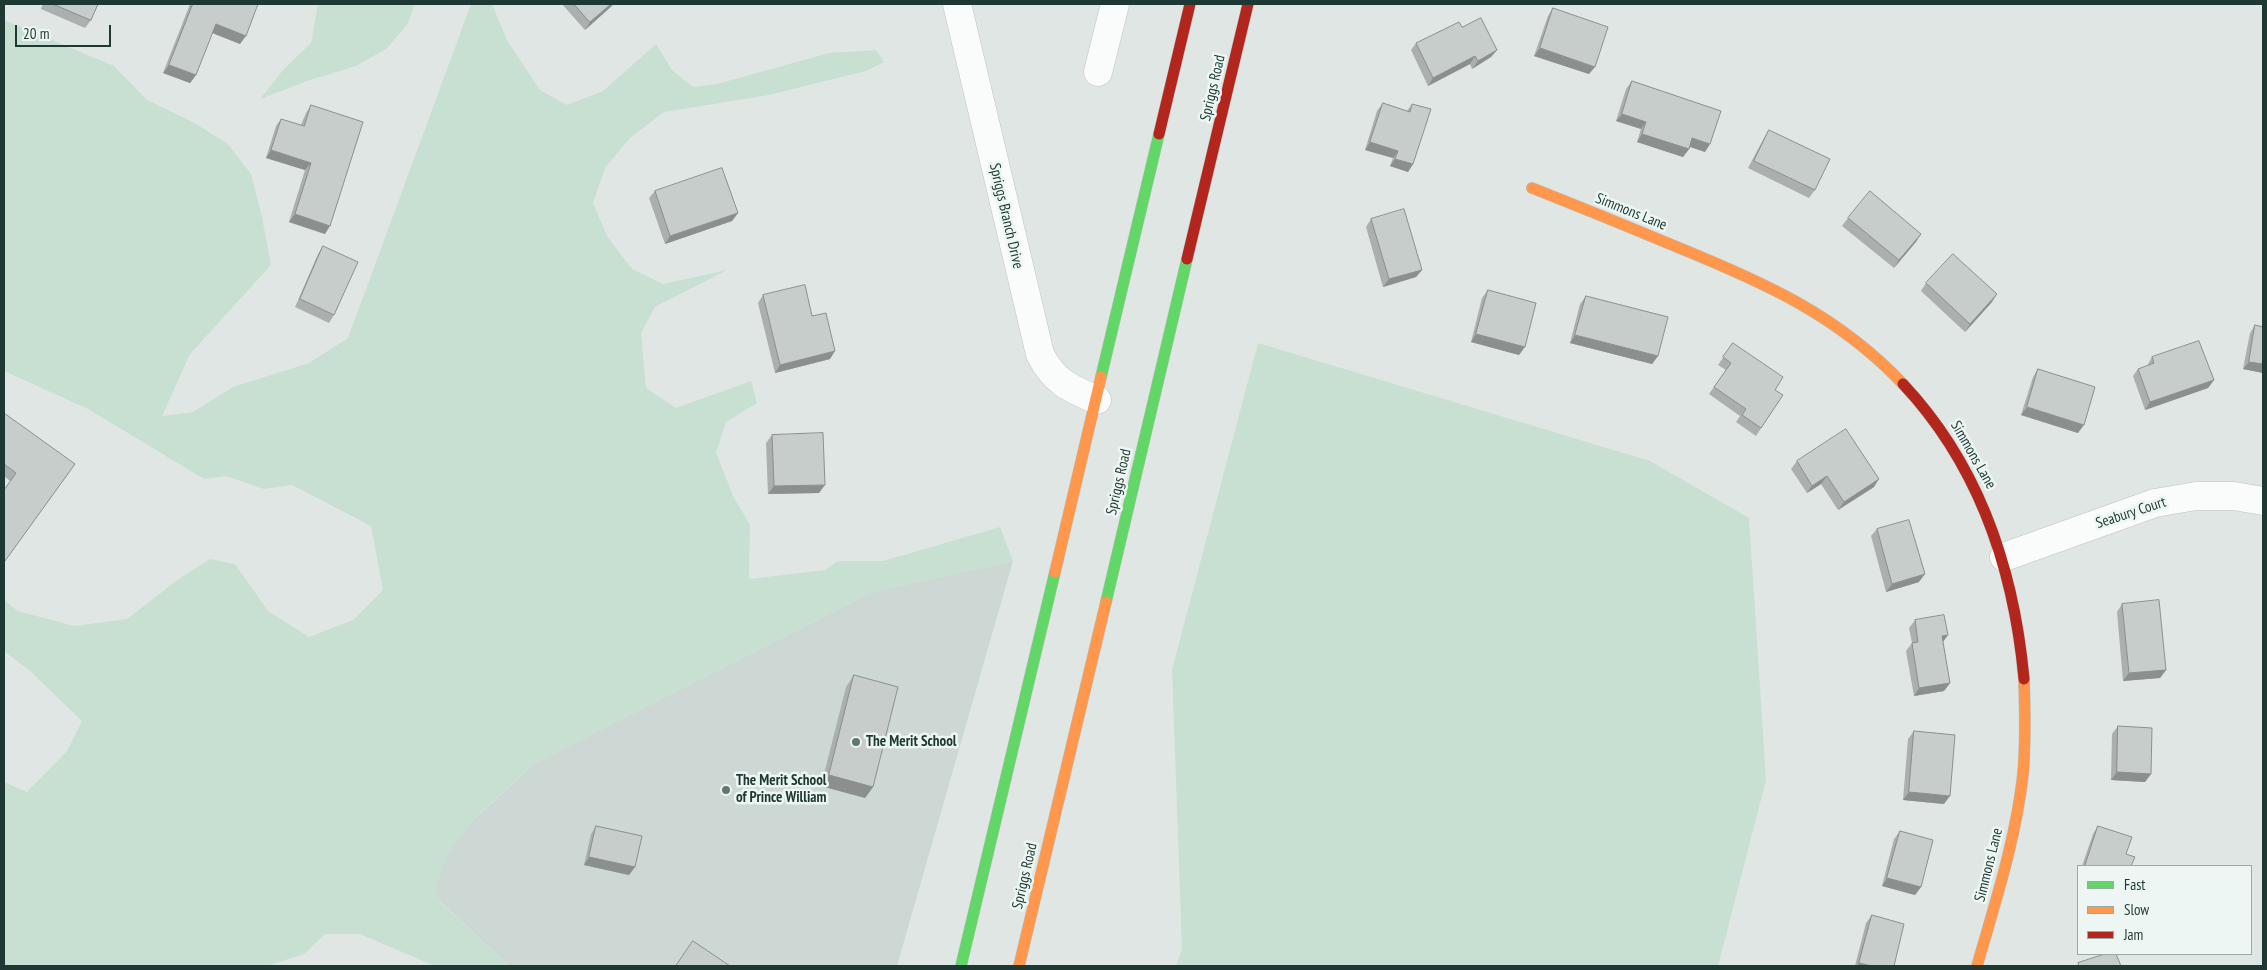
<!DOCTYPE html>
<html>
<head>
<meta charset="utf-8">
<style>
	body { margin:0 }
	#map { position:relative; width:2267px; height:970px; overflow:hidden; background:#e0e6e4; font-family:"PT Sans Narrow",sans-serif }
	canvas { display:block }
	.frame { position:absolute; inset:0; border:5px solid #1e3934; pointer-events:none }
	.legend { position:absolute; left:2077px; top:865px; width:175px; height:90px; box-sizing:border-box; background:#edf6f2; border:1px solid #9aaaa6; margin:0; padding:6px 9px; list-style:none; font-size:15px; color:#1e3934 }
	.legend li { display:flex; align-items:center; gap:10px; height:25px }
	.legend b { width:25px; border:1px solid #9aaaa6 }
	.scale { position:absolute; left:15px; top:25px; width:96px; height:22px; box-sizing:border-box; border:2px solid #1e3934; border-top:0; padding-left:6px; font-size:15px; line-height:18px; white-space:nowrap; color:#1e3934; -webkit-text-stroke:4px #edf6f2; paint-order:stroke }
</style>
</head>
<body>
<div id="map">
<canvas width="2267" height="970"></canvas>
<div class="frame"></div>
<ul class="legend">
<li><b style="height:6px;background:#63d668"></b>Fast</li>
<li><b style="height:6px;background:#ff974d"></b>Slow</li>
<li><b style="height:6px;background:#b3261e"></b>Jam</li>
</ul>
<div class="scale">20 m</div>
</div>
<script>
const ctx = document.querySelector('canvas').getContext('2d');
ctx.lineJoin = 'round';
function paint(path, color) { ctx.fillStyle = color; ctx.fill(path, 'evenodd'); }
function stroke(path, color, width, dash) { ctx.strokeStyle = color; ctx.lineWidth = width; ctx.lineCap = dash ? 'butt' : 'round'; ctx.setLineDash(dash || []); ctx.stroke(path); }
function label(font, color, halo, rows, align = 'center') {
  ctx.font = font + ' "PT Sans Narrow",sans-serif'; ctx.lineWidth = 5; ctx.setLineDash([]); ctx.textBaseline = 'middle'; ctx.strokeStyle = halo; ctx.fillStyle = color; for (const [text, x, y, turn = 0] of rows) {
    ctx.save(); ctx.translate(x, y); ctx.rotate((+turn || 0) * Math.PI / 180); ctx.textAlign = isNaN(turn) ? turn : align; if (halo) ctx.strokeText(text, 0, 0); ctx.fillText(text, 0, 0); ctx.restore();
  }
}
const built = new Path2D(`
	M 1013,561 L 897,966 L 509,966 L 413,876 L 535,763 L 872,592 Z`);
const green = new Path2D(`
	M 318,4 L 415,4 L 407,25 L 386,49 L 356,66 L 307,81 L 260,99 L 283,70 L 311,43 Z
	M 471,4 L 492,4 L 507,40 L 540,90 L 567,105 L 603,91 L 656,44 L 672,70 L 693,87 L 717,84 L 829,53 L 876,50 L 884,62 L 866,71 L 769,95 L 664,112 L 630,138 L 605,168 L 593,203 L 607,236 L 632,269 L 663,284 L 727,270 L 655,307 L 641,333 L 646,388 L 676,408 L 751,381 L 757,403 L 726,422 L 716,453 L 733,496 L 750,525 L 749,579 L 825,570 L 838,561 L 883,561 L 1000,527 L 1013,561 L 872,592 L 535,763 L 476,817 L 447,855 L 435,890 L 440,902 L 509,966 L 435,966 L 360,934 L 325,934 L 304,954 L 267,966 L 4,966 L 4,782 L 27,792 L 67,751 L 82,721 L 30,671 L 4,651 L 4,600 L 18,611 L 74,626 L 127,619 L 180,578 L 210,559 L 235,564 L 268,611 L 309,637 L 353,620 L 383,590 L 371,526 L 292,485 L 264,489 L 226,476 L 204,479 L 88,409 L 4,371 L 4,20 L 114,66 L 147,100 L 191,121 L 228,144 L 251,174 L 262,217 L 271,265 L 190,354 L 162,416 L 193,412 L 233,387 L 309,363 L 348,338 Z
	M 1258,343 L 1650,461 L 1749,518 L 1766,780 L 1718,966 L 1176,966 L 1182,949 L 1172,670 Z`);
const street = new Path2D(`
	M 957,4 L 1040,354 C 1054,382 1069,388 1097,400
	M 1098,72 L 1115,4
	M 2004,557 L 2155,503 L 2196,496 L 2234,496 L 2263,501`);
const fast = new Path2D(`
	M 1101,377 L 1159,134
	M 1106,602 L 1187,259
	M 961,966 L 1055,572`);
const slow = new Path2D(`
	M 1532,188 C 1580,207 1629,227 1677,247 C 1763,282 1838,315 1903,384
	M 1055,572 L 1101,377
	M 1019,966 L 1106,602
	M 1977,966 C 1995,903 2016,839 2023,774 C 2026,742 2025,711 2024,679`);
const jam = new Path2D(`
	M 1159,134 L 1190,4
	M 1187,259 L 1248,4
	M 1903,384 C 1979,465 2014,570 2024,679`);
const wall = new Path2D(`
	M 43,4 L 98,4 L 91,20 L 85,28 L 41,9 Z
	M 190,4 L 258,4 L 240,44 L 212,33 L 196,75 L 190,83 L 163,73 Z
	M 562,4 L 614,4 L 585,30 Z
	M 1553,8 L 1589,74 L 1534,56 L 1548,16 Z
	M 1462,27 L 1497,50 L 1491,57 L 1472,69 L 1470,64 L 1428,86 L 1411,50 L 1416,43 Z
	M 1632,81 L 1705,152 L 1690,146 L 1689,149 L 1683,157 L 1637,142 L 1641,129 L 1616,121 L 1626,89 Z
	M 1383,103 L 1407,111 L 1412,104 L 1413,164 L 1408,172 L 1390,166 L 1393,158 L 1365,150 L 1377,111 Z
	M 311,105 L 325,234 L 289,222 L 305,170 L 266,158 L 276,126 L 281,119 L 301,125 L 306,113 Z
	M 1769,130 L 1815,190 L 1809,198 L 1748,168 L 1764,138 Z
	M 655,191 L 738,213 L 732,221 L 665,244 L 649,198 Z
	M 1848,218 L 1921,234 L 1894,268 L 1842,226 Z
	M 1371,219 L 1422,270 L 1416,277 L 1383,287 L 1366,227 Z
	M 323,246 L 334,315 L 329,323 L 295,307 L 318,254 Z
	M 1926,283 L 1992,302 L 1965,332 L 1921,291 Z
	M 1488,290 L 1519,355 L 1471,342 L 1482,298 Z
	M 763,295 L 812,316 L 830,359 L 775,373 L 758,303 Z
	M 1586,296 L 1658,356 L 1652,364 L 1570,343 L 1580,304 Z
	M 2255,325 L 2263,373 L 2243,369 L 2250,333 Z
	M 1733,343 L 1775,390 L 1783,395 L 1756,436 L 1736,422 L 1740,416 L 1709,394 L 1726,370 L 1718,365 Z
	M 2152,357 L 2214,380 L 2208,388 L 2145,410 L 2133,376 L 2138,369 L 2147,366 Z
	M 2038,369 L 2078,433 L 2021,415 L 2033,377 Z
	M 4,414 L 75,464 L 4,562 L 4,490 L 10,481 L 4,476 Z
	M 772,435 L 819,493 L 768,494 L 766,443 Z
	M 1797,461 L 1874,487 L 1838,510 L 1821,484 L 1807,493 L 1791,469 Z
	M 1877,529 L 1919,582 L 1886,592 L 1871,536 Z
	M 2122,604 L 2166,670 L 2160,678 L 2123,681 L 2117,612 Z
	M 1915,620 L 1948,635 L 1943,642 L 1950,683 L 1944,691 L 1914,696 L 1906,651 L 1912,643 L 1909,628 Z
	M 854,675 L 873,787 L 865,798 L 821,786 L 846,687 Z
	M 2118,726 L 2151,774 L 2145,782 L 2111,780 L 2112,734 Z
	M 1914,731 L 1944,804 L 1903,800 L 1908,739 Z
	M 596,826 L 635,867 L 629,875 L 584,865 L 591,834 Z
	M 2098,826 L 2126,854 L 2131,866 L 2082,866 L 2093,834 Z
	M 1900,831 L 1921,887 L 1915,895 L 1882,886 L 1894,839 Z
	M 1872,915 L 1894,966 L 1855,966 L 1866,923 Z`);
const shadedWall = new Path2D(`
	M 611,4 L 614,4 L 585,30 L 590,22 Z
	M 216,24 L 246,36 L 240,44 L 210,32 Z
	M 1540,48 L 1595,67 L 1589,74 L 1534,56 Z
	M 1497,50 L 1491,57 L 1472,69 L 1478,61 Z
	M 1475,56 L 1470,64 L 1428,86 L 1433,78 Z
	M 169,65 L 196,75 L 190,83 L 163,73 Z
	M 1622,114 L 1646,122 L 1641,129 L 1616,121 Z
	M 1642,134 L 1689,149 L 1683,157 L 1637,142 Z
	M 1692,138 L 1710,144 L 1705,152 L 1687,146 Z
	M 1370,142 L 1398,151 L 1393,158 L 1365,150 Z
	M 271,150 L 311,163 L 305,170 L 266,158 Z
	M 1395,159 L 1413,164 L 1408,172 L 1390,166 Z
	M 738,213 L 732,221 L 665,244 L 670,236 Z
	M 295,214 L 330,226 L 325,234 L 289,222 Z
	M 1921,234 L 1916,242 L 1894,268 L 1899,260 Z
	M 1422,270 L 1416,277 L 1383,287 L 1389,279 Z
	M 1997,294 L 1992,302 L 1965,332 L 1970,324 Z
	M 1476,334 L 1525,347 L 1519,355 L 1471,342 Z
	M 1575,335 L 1658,356 L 1652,364 L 1570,343 Z
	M 835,351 L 830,359 L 775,373 L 780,365 Z
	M 2249,362 L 2263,364 L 2263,373 L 2243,369 Z
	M 2214,380 L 2208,388 L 2145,410 L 2150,402 Z
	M 2027,407 L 2084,425 L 2078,433 L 2021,415 Z
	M 1827,476 L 1821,484 L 1807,493 L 1812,486 Z
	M 1879,479 L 1874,487 L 1838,510 L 1844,502 Z
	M 825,485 L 819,493 L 768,494 L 774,486 Z
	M 1925,574 L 1919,582 L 1886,592 L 1892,584 Z
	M 1948,635 L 1942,643 L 1942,636 Z
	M 2166,670 L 2160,678 L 2123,681 L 2129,673 Z
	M 1950,683 L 1944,691 L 1914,696 L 1919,688 Z
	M 2117,772 L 2151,774 L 2145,782 L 2111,780 Z
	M 829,775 L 873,787 L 865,798 L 821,786 Z
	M 1909,792 L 1950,796 L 1944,804 L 1903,800 Z
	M 589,857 L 635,867 L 629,875 L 584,865 Z
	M 1887,878 L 1921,887 L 1915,895 L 1882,886 Z
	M 1859,963 L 1872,966 L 1857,966 Z`);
const building = new Path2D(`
	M 53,4 L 98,4 L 91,20 Z
	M 193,4 L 258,4 L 246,36 L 216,24 L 196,75 L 169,65 Z
	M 574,4 L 611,4 L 590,22 Z
	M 1553,8 L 1608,27 L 1595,67 L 1540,48 Z
	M 1481,18 L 1497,50 L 1478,61 L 1475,56 L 1433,78 L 1416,43 L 1459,22 L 1462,27 Z
	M 1632,81 L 1721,111 L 1710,144 L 1692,138 L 1689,149 L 1642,134 L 1646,122 L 1622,114 Z
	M 1383,103 L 1410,112 L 1412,104 L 1431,109 L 1413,164 L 1395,159 L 1398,151 L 1370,142 Z
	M 311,105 L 363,122 L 330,226 L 295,214 L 311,163 L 271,150 L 281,119 L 304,126 Z
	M 1769,130 L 1830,159 L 1815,190 L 1754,161 Z
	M 722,168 L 738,213 L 670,236 L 655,191 Z
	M 1870,191 L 1921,234 L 1899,260 L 1848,218 Z
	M 1404,209 L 1422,270 L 1389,279 L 1371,219 Z
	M 323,246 L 358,262 L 334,315 L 300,299 Z
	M 1953,254 L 1997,294 L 1970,324 L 1926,283 Z
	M 805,285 L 812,316 L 826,313 L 835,351 L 780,365 L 763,295 Z
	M 1488,290 L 1536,303 L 1525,347 L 1476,334 Z
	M 1586,296 L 1668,317 L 1658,356 L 1575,335 Z
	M 2255,325 L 2263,327 L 2263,364 L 2249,362 Z
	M 2199,341 L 2214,380 L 2150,402 L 2138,369 L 2154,363 L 2152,357 Z
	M 1733,343 L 1783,377 L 1775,390 L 1783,395 L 1761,428 L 1742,415 L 1746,409 L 1714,387 L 1731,363 L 1723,357 Z
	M 2038,369 L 2095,387 L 2084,425 L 2027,407 Z
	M 4,413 L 75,464 L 5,561 L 4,560 L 4,490 L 16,473 L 4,464 Z
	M 1846,429 L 1879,479 L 1844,502 L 1827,476 L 1812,486 L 1797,461 Z
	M 823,433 L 825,485 L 774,486 L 772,435 Z
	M 1909,520 L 1925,574 L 1892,584 L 1877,529 Z
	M 2159,600 L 2166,670 L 2129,673 L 2122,604 Z
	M 1944,615 L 1948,635 L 1942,636 L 1950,683 L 1919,688 L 1912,643 L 1918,642 L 1915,620 Z
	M 854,675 L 898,687 L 873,787 L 829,775 Z
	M 2118,726 L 2152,728 L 2151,774 L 2117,772 Z
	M 1914,731 L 1955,735 L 1950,796 L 1909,792 Z
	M 596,826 L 642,836 L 635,867 L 589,857 Z
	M 2098,826 L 2132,837 L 2126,854 L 2135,857 L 2131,866 L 2085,866 Z
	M 1900,831 L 1933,840 L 1921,887 L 1887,878 Z
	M 1872,915 L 1904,924 L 1894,966 L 1872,966 L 1859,963 Z
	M 693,941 L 730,966 L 676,966 Z
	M 2105,954 L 2116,954 L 2121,966 L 2079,966 L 2078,963 Z`);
const markers = [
	[856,742,5,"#627672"],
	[726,790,5,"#627672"]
];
const streetNames = [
	["Spriggs Road",1213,88,-77],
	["Simmons Lane",1631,212,22],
	["Spriggs Branch Drive",1006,216,77],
	["Simmons Lane",1973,455,60],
	["Spriggs Road",1119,482,-77],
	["Seabury Court",2131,513,-18],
	["Simmons Lane",1989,865,-76],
	["Spriggs Road",1025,876,-77]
];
const poiNames = [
	["The Merit School",866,742],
	["The Merit School",736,781],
	["of Prince William",736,798]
];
paint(built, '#cdd8d4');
paint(green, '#c8e0d2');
stroke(street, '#bdc3c1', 29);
stroke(fast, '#bcc4c1', 12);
stroke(slow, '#bcc4c1', 12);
stroke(jam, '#bcc4c1', 12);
stroke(street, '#fafbfb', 28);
stroke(fast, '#63d668', 11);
stroke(slow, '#ff974d', 11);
stroke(jam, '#b3261e', 11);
paint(wall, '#abb0af');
paint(shadedWall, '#8b908e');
paint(building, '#c7cdcb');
stroke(building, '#8b908e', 1);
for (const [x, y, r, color] of markers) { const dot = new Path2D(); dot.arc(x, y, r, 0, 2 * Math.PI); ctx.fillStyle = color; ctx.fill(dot); stroke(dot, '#edf6f2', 2); }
label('15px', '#1e3934', '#edf6f2', streetNames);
label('bold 15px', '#1e3934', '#edf6f2', poiNames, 'left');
</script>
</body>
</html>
